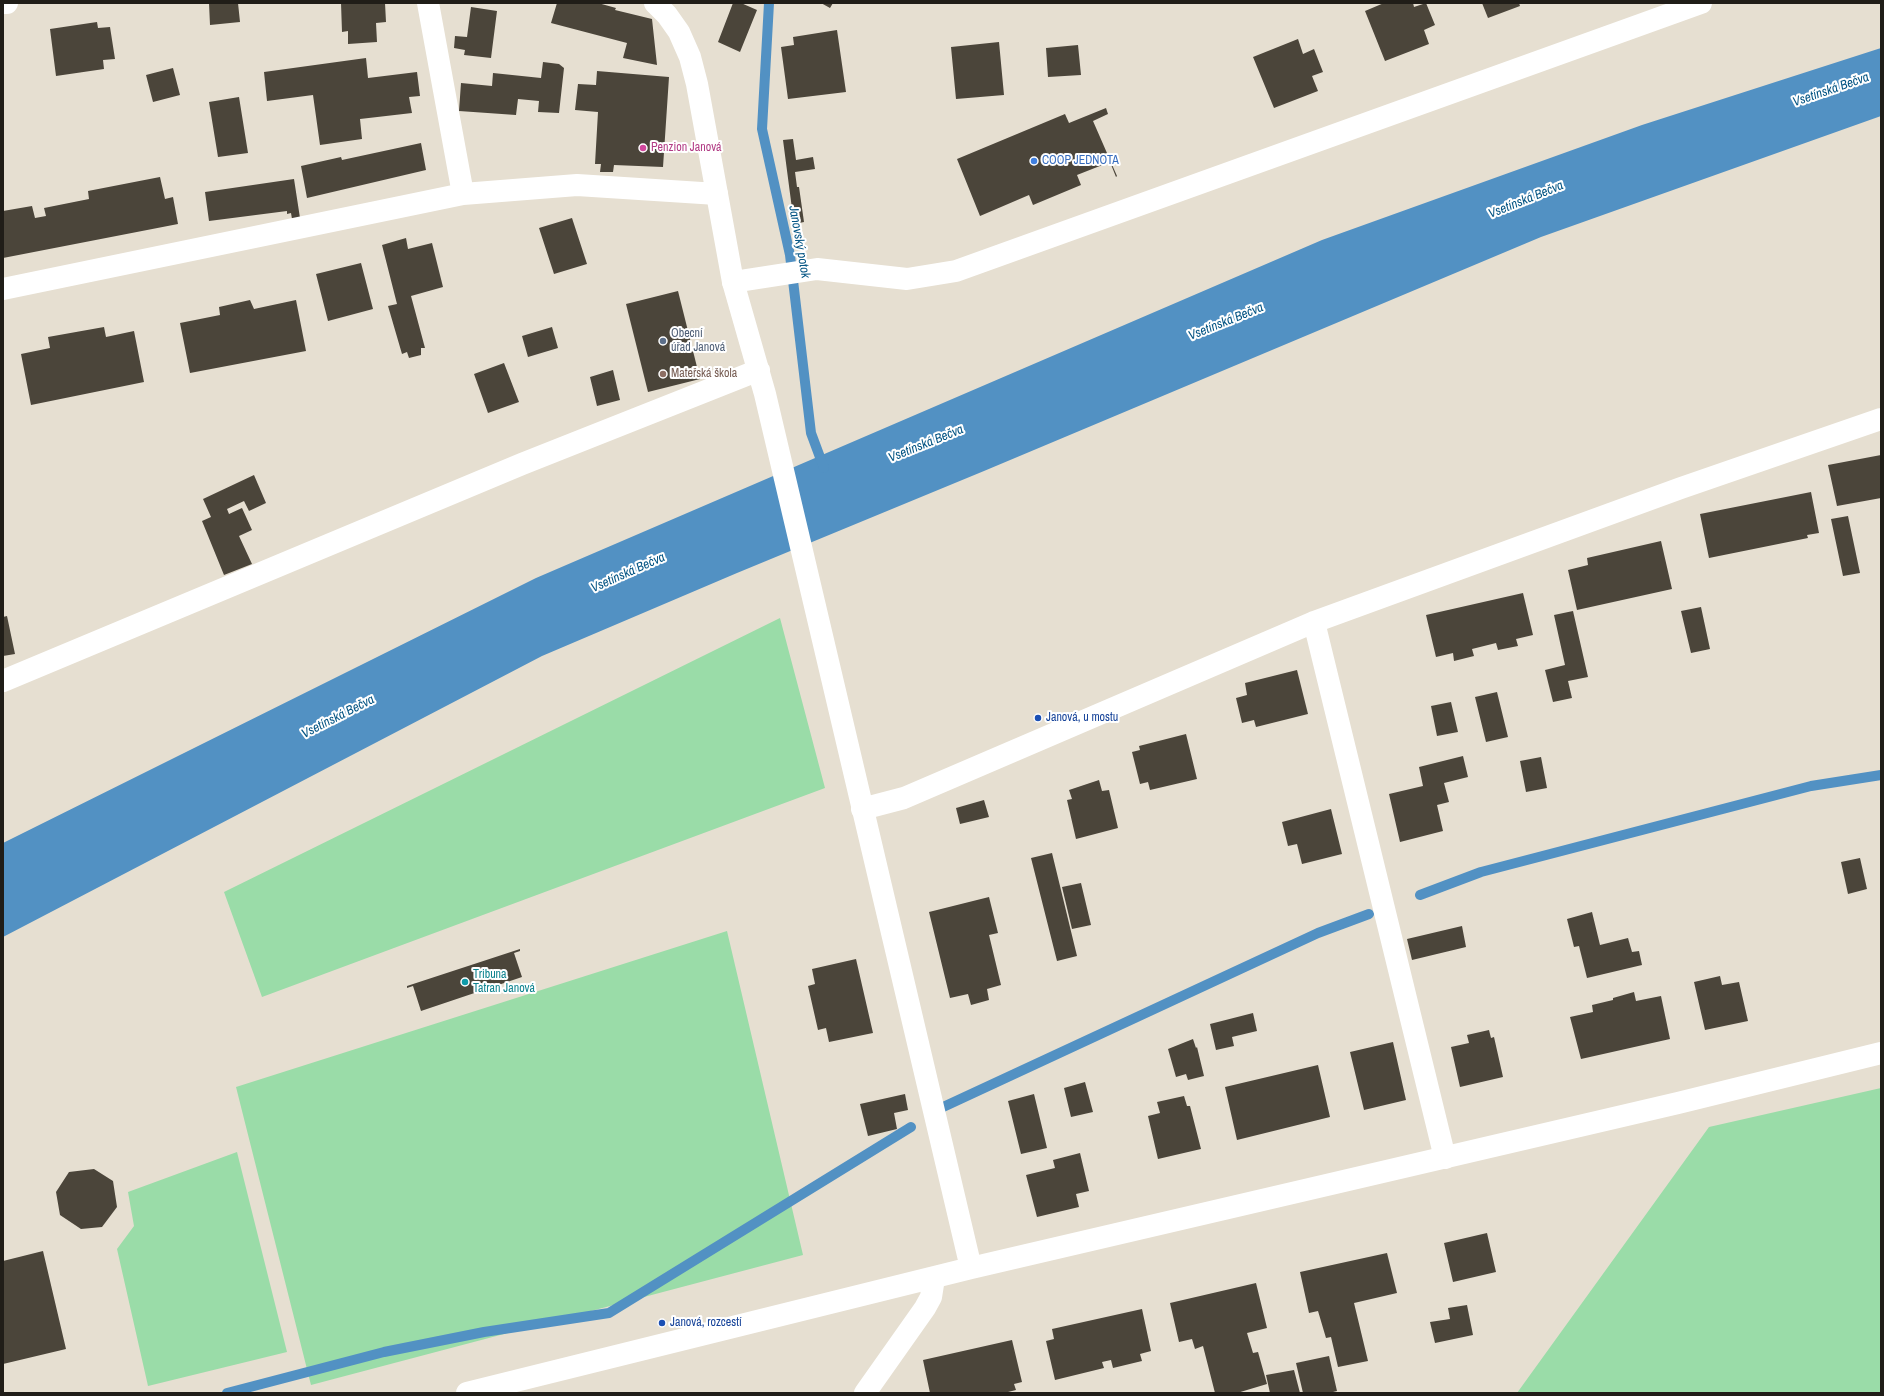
<!DOCTYPE html>
<html>
<head>
<meta charset="utf-8">
<style>
	body { margin:0 }
	#map { position:relative; width:1884px; height:1396px; overflow:hidden; background:#e6dfd1; font-family:"Archivo Narrow",sans-serif }
	canvas { display:block }
	.frame { position:absolute; inset:0; border:4px solid #201d18; pointer-events:none }
</style>
</head>
<body>
<div id="map">
<canvas width="1884" height="1396"></canvas>
<div class="frame"></div>
</div>
<script>
const ctx = document.querySelector('canvas').getContext('2d');
ctx.lineJoin = 'round';
function paint(path, color) { ctx.fillStyle = color; ctx.fill(path, 'evenodd'); }
function stroke(path, color, width, dash) { ctx.strokeStyle = color; ctx.lineWidth = width; ctx.lineCap = dash ? 'butt' : 'round'; ctx.setLineDash(dash || []); ctx.stroke(path); }
function label(font, color, halo, rows, align = 'center') {
  ctx.font = font + ' "Archivo Narrow",sans-serif'; ctx.lineWidth = 4; ctx.setLineDash([]); ctx.textBaseline = 'middle'; ctx.strokeStyle = halo; ctx.fillStyle = color; for (const [text, x, y, turn = 0] of rows) {
    ctx.save(); ctx.translate(x, y); ctx.rotate((+turn || 0) * Math.PI / 180); ctx.textAlign = isNaN(turn) ? turn : align; if (halo) ctx.strokeText(text, 0, 0); ctx.fillText(text, 0, 0); ctx.restore();
  }
}
const green = new Path2D(`
	M 780,618 L 825,788 L 262,997 L 224,892 Z
	M 727,931 L 803,1255 L 311,1385 L 236,1087 Z
	M 1881,1088 L 1881,1393 L 1517,1393 L 1709,1127 Z
	M 237,1152 L 287,1352 L 148,1386 L 117,1249 L 134,1226 L 128,1192 Z`);
const water = new Path2D(`
	M 1881,48 L 1881,116 L 1541,237 L 984,471 L 737,573 L 542,656 L 3,937 L 3,843 L 536,578 L 1322,240 L 1642,125 Z`);
const stream = new Path2D(`
	M 769,3 L 762,129 L 790,255 L 811,433 L 824,468
	M 1420,895 L 1481,872 L 1811,786 L 1881,775
	M 941,1108 L 1318,933 L 1369,914
	M 227,1393 L 384,1352 L 484,1332 L 609,1313 L 911,1127`);
const building = new Path2D(`
	M 209,3 L 238,3 L 240,22 L 210,25 Z
	M 341,3 L 385,3 L 386,22 L 376,23 L 377,42 L 348,44 L 348,31 L 342,32 Z
	M 557,3 L 598,3 L 616,8 L 615,10 L 652,19 L 657,65 L 623,58 L 627,43 L 551,23 Z
	M 733,3 L 741,3 L 757,10 L 740,52 L 718,42 Z
	M 821,3 L 833,3 L 830,8 Z
	M 1384,3 L 1413,3 L 1414,7 L 1426,3 L 1435,25 L 1424,30 L 1429,44 L 1385,61 L 1365,11 Z
	M 1482,3 L 1519,3 L 1520,6 L 1488,18 Z
	M 471,7 L 497,11 L 491,58 L 464,55 L 465,50 L 454,48 L 455,36 L 467,37 Z
	M 97,22 L 98,28 L 110,27 L 115,59 L 103,60 L 104,69 L 56,76 L 50,29 Z
	M 837,30 L 846,92 L 788,99 L 781,47 L 794,45 L 793,37 Z
	M 1298,39 L 1303,54 L 1314,49 L 1323,72 L 1312,76 L 1318,91 L 1274,108 L 1253,57 Z
	M 999,42 L 1004,95 L 956,99 L 951,47 Z
	M 1078,45 L 1081,75 L 1048,77 L 1046,48 Z
	M 366,58 L 368,78 L 417,72 L 420,96 L 409,97 L 412,113 L 360,119 L 362,139 L 320,145 L 313,95 L 267,101 L 264,72 Z
	M 543,62 L 559,64 L 564,68 L 559,113 L 538,112 L 539,101 L 518,99 L 516,115 L 459,111 L 461,83 L 492,86 L 493,73 L 541,78 Z
	M 173,68 L 180,95 L 153,102 L 146,75 Z
	M 597,71 L 669,77 L 663,167 L 614,165 L 613,172 L 600,172 L 601,164 L 595,164 L 598,112 L 575,110 L 578,84 L 596,85 Z
	M 239,97 L 248,153 L 218,157 L 209,102 Z
	M 1106,108 L 1108,114 L 1093,121 L 1117,176 L 1116,177 L 1110,162 L 1077,175 L 1081,185 L 1033,205 L 1029,195 L 980,216 L 957,159 L 1065,114 L 1069,123 Z
	M 793,139 L 796,160 L 813,157 L 815,169 L 795,172 L 797,187 L 799,187 L 804,222 L 794,224 L 783,140 Z
	M 421,143 L 426,170 L 307,198 L 301,166 L 341,157 L 342,160 Z
	M 160,177 L 165,199 L 173,197 L 178,224 L 3,258 L 3,211 L 32,206 L 35,218 L 46,216 L 44,208 L 89,199 L 88,191 Z
	M 294,179 L 300,218 L 292,219 L 291,213 L 287,214 L 287,211 L 209,221 L 205,192 Z
	M 572,218 L 587,264 L 554,274 L 539,228 Z
	M 406,238 L 408,249 L 432,243 L 443,287 L 411,296 L 425,348 L 421,348 L 421,355 L 409,358 L 407,352 L 402,354 L 388,306 L 397,304 L 382,245 Z
	M 361,263 L 373,309 L 328,321 L 316,274 Z
	M 678,291 L 700,379 L 648,392 L 626,304 Z
	M 250,300 L 254,309 L 296,300 L 306,351 L 190,373 L 180,323 L 220,315 L 219,307 Z
	M 104,327 L 106,337 L 134,331 L 144,382 L 31,405 L 21,354 L 50,348 L 48,337 Z
	M 552,327 L 558,348 L 528,357 L 522,336 Z
	M 504,363 L 519,402 L 488,413 L 474,374 Z
	M 613,370 L 620,400 L 597,406 L 590,377 Z
	M 1881,455 L 1881,498 L 1837,506 L 1828,465 Z
	M 254,475 L 266,503 L 249,511 L 244,501 L 227,509 L 229,514 L 242,508 L 252,530 L 239,536 L 252,564 L 224,575 L 202,521 L 211,517 L 203,499 Z
	M 1811,492 L 1819,533 L 1807,535 L 1808,538 L 1709,558 L 1700,514 Z
	M 1848,516 L 1860,573 L 1843,576 L 1831,519 Z
	M 1661,541 L 1672,589 L 1577,610 L 1568,570 L 1588,565 L 1587,558 Z
	M 1523,593 L 1533,635 L 1516,639 L 1518,646 L 1498,650 L 1496,643 L 1472,649 L 1474,656 L 1454,661 L 1453,653 L 1436,657 L 1426,615 Z
	M 1701,607 L 1710,649 L 1691,653 L 1681,611 Z
	M 1573,611 L 1588,677 L 1568,681 L 1572,698 L 1553,702 L 1545,670 L 1565,665 L 1554,615 Z
	M 7,616 L 15,654 L 3,656 L 3,617 Z
	M 1297,670 L 1308,714 L 1256,727 L 1254,720 L 1242,723 L 1236,698 L 1247,695 L 1245,683 Z
	M 1497,692 L 1508,737 L 1486,742 L 1475,697 Z
	M 1451,702 L 1458,732 L 1437,736 L 1431,706 Z
	M 1186,734 L 1197,779 L 1150,790 L 1148,782 L 1140,784 L 1132,752 L 1140,750 L 1139,746 Z
	M 1463,756 L 1468,777 L 1444,783 L 1449,802 L 1437,805 L 1443,831 L 1400,842 L 1389,794 L 1423,786 L 1419,767 Z
	M 1541,757 L 1547,788 L 1526,792 L 1520,761 Z
	M 1099,780 L 1102,791 L 1109,790 L 1118,828 L 1076,839 L 1067,800 L 1072,799 L 1069,790 Z
	M 984,800 L 989,817 L 960,824 L 956,808 Z
	M 1331,809 L 1342,854 L 1302,864 L 1297,844 L 1288,846 L 1282,822 Z
	M 1052,853 L 1077,956 L 1057,961 L 1031,858 Z
	M 1860,858 L 1867,889 L 1848,894 L 1841,862 Z
	M 1081,883 L 1091,925 L 1072,929 L 1062,887 Z
	M 989,897 L 998,933 L 989,935 L 1001,985 L 987,989 L 989,1000 L 971,1005 L 968,994 L 950,998 L 929,912 Z
	M 1592,912 L 1600,945 L 1628,938 L 1632,952 L 1639,951 L 1642,965 L 1587,978 L 1579,946 L 1574,947 L 1567,919 Z
	M 1462,926 L 1466,947 L 1412,960 L 1407,939 Z
	M 520,949 L 520,951 L 514,953 L 522,977 L 421,1011 L 413,986 L 407,988 L 407,986 Z
	M 856,959 L 873,1033 L 829,1042 L 826,1028 L 818,1030 L 808,986 L 815,984 L 812,969 Z
	M 1720,976 L 1722,985 L 1739,982 L 1748,1021 L 1705,1030 L 1694,982 Z
	M 1634,992 L 1636,1001 L 1661,996 L 1670,1039 L 1581,1059 L 1570,1017 L 1593,1012 L 1592,1005 L 1613,1000 L 1613,998 Z
	M 1253,1013 L 1257,1031 L 1232,1037 L 1234,1046 L 1216,1050 L 1210,1024 Z
	M 1489,1030 L 1491,1038 L 1494,1037 L 1503,1077 L 1460,1087 L 1451,1047 L 1469,1043 L 1467,1035 Z
	M 1193,1039 L 1196,1048 L 1197,1047 L 1204,1076 L 1188,1080 L 1186,1074 L 1176,1077 L 1168,1049 Z
	M 1393,1042 L 1406,1100 L 1364,1110 L 1350,1052 Z
	M 1318,1065 L 1330,1117 L 1237,1140 L 1225,1087 Z
	M 1085,1082 L 1093,1112 L 1071,1117 L 1064,1088 Z
	M 905,1094 L 908,1110 L 894,1113 L 897,1129 L 868,1136 L 860,1104 Z
	M 1034,1094 L 1047,1148 L 1021,1154 L 1008,1101 Z
	M 1184,1096 L 1187,1106 L 1190,1106 L 1201,1149 L 1158,1159 L 1148,1116 L 1160,1113 L 1157,1102 Z
	M 1080,1153 L 1089,1191 L 1076,1194 L 1079,1207 L 1037,1217 L 1026,1175 L 1055,1168 L 1053,1160 Z
	M 94,1169 L 113,1181 L 117,1207 L 102,1227 L 81,1229 L 60,1215 L 56,1192 L 69,1172 Z
	M 1487,1233 L 1496,1272 L 1453,1282 L 1444,1243 Z
	M 43,1251 L 66,1349 L 3,1364 L 3,1261 Z
	M 1387,1253 L 1397,1293 L 1354,1303 L 1368,1361 L 1338,1367 L 1331,1337 L 1326,1338 L 1318,1311 L 1309,1313 L 1300,1272 Z
	M 1256,1283 L 1267,1328 L 1247,1333 L 1253,1353 L 1258,1352 L 1267,1384 L 1237,1393 L 1215,1393 L 1203,1346 L 1195,1349 L 1192,1339 L 1179,1342 L 1170,1303 Z
	M 1467,1305 L 1473,1335 L 1435,1343 L 1430,1322 L 1450,1319 L 1448,1308 Z
	M 1142,1309 L 1151,1351 L 1140,1354 L 1142,1361 L 1113,1368 L 1111,1360 L 1102,1362 L 1104,1368 L 1055,1380 L 1046,1341 L 1054,1339 L 1052,1329 Z
	M 1012,1340 L 1022,1382 L 1014,1384 L 1016,1390 L 1004,1393 L 930,1393 L 923,1360 Z
	M 1329,1356 L 1337,1391 L 1329,1393 L 1303,1393 L 1296,1363 Z
	M 1294,1370 L 1300,1393 L 1270,1393 L 1266,1375 Z`);
const street = new Path2D(`
	M 3,3 L 7,3
	M 428,3 L 463,194
	M 733,282 L 817,269 L 907,279 L 956,271 L 1701,3
	M 3,289 L 463,194 L 577,185 L 717,194 L 697,84 L 690,57 L 679,32 L 667,15 L 655,3
	M 1314,622 L 1445,1158
	M 3,681 L 522,464 L 759,370
	M 862,809 L 904,798 L 1314,622 L 1681,488 L 1881,419
	M 865,1393 L 925,1308 L 931,1297 L 934,1278`);
const secondary = new Path2D(`
	M 717,194 L 733,282 L 765,394 L 971,1268
	M 467,1393 L 971,1268 L 1678,1103 L 1881,1053`);
const markers = [
	[643,148,4,"#d1479c"],
	[1034,161,4,"#3f7fe0"],
	[663,341,4,"#5c6f8a"],
	[663,374,4,"#8d6e63"],
	[1038,718,4,"#1a4fb4"],
	[465,982,4,"#0f9aa8"],
	[662,1323,4,"#1a4fb4"]
];
const hotelNames = [
	["Penzion Janová",651,148]
];
const shopNames = [
	["COOP JEDNOTA",1042,161]
];
const serviceNames = [
	["Obecní",671,334],
	["úřad Janová",671,348]
];
const educationNames = [
	["Mateřská škola",671,374]
];
const transitNames = [
	["Janová, u mostu",1046,718],
	["Janová, rozcestí",670,1323]
];
const cultureNames = [
	["Tribuna",473,975],
	["Tatran Janová",473,989]
];
const waterNames = [
	["Vsetínská Bečva",1831,90,-19],
	["Vsetínská Bečva",1526,200,-22],
	["Janovský potok",799,242,80],
	["Vsetínská Bečva",1226,322,-22],
	["Vsetínská Bečva",926,444,-22],
	["Vsetínská Bečva",628,573,-24],
	["Vsetínská Bečva",338,717,-27]
];
paint(green, '#9adca8');
paint(water, '#5291c3');
stroke(stream, '#5291c3', 10);
paint(building, '#4b453a');
stroke(street, '#fff', 22);
stroke(secondary, '#fff', 22);
for (const [x, y, r, color] of markers) { const dot = new Path2D(); dot.arc(x, y, r, 0, 2 * Math.PI); ctx.fillStyle = color; ctx.fill(dot); stroke(dot, '#fff', 1.5); }
label('12px', '#b23c85', '#fff', hotelNames, 'left');
label('12px', '#366cbe', '#fff', shopNames, 'left');
label('12px', '#4e5e75', '#fff', serviceNames, 'left');
label('12px', '#785e54', '#fff', educationNames, 'left');
label('12px', '#164399', '#fff', transitNames, 'left');
label('12px', '#0d838f', '#fff', cultureNames, 'left');
label('italic 13px', '#055584', '#fff', waterNames);
</script>
</body>
</html>
